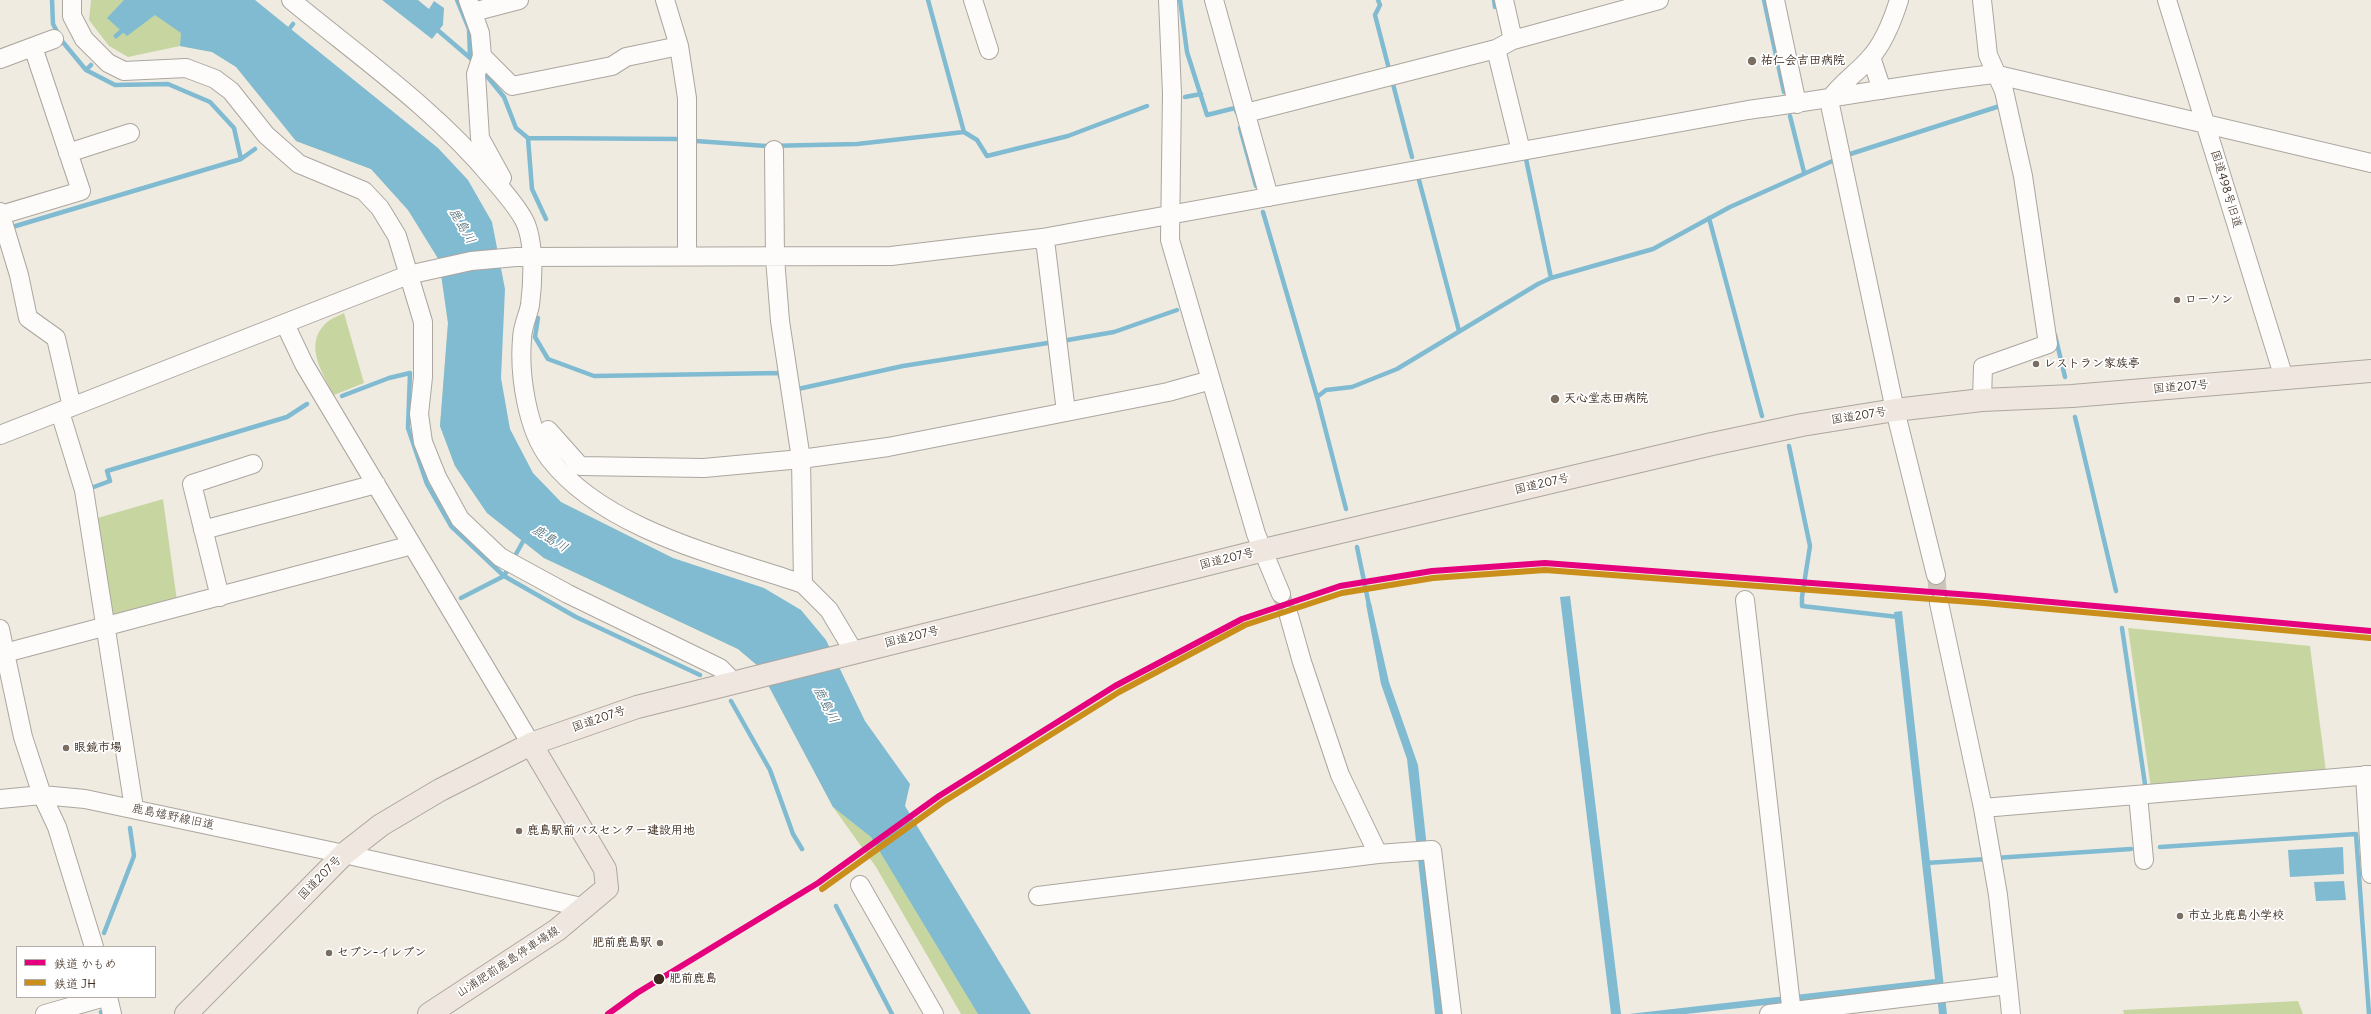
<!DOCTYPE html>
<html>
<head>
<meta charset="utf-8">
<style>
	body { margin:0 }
	#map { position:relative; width:2371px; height:1014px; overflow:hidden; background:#f0ebe1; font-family:Delius,"Klee One",sans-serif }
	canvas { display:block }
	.legend { position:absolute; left:16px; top:946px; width:140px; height:52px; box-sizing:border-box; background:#fff; border:1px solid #b1aaa5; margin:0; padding:5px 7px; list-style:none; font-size:12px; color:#3b2a1e }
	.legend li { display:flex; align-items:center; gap:8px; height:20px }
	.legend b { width:20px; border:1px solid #b1aaa5 }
</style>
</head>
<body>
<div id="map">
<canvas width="2371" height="1014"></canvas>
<ul class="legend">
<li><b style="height:5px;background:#e5007d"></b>鉄道 かもめ</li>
<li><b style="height:5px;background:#ca8e1a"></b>鉄道 JH</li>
</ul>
</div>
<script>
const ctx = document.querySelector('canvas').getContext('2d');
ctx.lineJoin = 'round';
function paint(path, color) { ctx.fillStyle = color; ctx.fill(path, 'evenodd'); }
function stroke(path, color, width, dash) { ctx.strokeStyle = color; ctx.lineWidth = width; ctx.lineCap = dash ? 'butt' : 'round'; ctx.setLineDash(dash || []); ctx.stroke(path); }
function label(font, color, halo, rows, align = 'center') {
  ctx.font = font + ' Delius,"Klee One",sans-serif'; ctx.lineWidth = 3.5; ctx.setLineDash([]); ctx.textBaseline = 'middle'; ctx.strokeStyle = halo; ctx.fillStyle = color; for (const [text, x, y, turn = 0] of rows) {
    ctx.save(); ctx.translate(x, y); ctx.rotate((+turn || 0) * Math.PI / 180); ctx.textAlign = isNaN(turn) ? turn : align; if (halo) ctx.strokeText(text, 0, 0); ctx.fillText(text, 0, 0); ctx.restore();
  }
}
const green = new Path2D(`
	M 91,0 L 194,0 L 437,209 L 468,458 L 731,615 L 993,1014 L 961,1014 L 876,867 L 833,807 L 758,666 L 738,649 L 544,558 L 487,513 L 455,466 L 440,426 L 448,323 L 439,260 L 408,210 L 371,169 L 296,141 L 236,66 L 212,52 L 180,46 L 128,57 L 109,46 L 89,20 Z
	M 344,313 L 364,383 L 334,395 C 322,373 304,345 325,324 C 330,319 338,316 344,313 Z
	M 163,499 L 177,601 L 110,618 L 94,519 Z
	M 2128,628 L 2310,646 L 2326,772 L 2151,788 Z
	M 2298,1001 L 2303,1014 L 2124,1014 L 2123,1010 Z`);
const water = new Path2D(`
	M 124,0 L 255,0 L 438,148 L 468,180 L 492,222 L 505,289 L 501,378 L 510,429 L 533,473 L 561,502 L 673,558 L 764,588 L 801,610 L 826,640 L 865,721 L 910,784 L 905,806 L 1031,1014 L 978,1014 L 871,837 L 833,807 L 758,666 L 738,649 L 544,558 L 487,513 L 455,466 L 440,426 L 448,323 L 439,260 L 408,210 L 371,169 L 296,141 L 236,67 L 212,52 L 180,46 L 181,33 L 155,15 L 127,36 L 107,18 Z
	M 382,0 L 418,0 L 429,9 L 434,1 L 444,8 L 443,25 L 432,39 Z
	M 1570,596 L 1621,1014 L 1611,1014 L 1560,597 Z
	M 1371,603 L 1389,682 L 1418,765 L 1445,1014 L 1435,1014 L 1407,759 L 1381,684 L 1366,604 Z
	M 1902,611 L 1947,1014 L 1939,1014 L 1936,986 L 1686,1014 L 1629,1014 L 1935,979 L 1894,612 Z
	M 2343,847 L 2344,874 L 2290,877 L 2288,850 Z
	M 2344,881 L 2346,900 L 2316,901 L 2314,882 Z`);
const stream = new Path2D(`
	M 52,0 L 53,24 L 62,41 L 86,70 L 115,85 L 168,84 L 210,102 L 234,128 L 241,159
	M 457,0 L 469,29 L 470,56
	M 928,0 L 964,132
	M 1180,0 L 1187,52 L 1207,115 L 1235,108 L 1237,113
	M 1378,0 L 1380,5 L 1375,15 L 1389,69
	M 1494,0 L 1495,7
	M 1764,0 L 1784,92
	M 434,27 L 476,63
	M 287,32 L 293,24
	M 116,36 L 125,28
	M 86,70 L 91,65
	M 482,70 L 504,97 L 516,128 L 528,138 L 676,139
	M 1393,84 L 1412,157
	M 1185,97 L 1201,94
	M 1790,116 L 1804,172
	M 1240,128 L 1256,186
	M 528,138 L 532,189 L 546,219
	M 696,141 L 766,146 L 857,144 L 964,132 L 977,140 L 987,156 L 1068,136 L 1147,106
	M 1844,156 L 2003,105
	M 1526,159 L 1551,278
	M 1419,180 L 1459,331
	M 1263,212 L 1317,397 L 1346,509
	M 1709,218 L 1762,416
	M 9,228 L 241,159 L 255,149
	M 538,318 L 535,337 L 548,359 L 594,376 L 780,373 L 780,377
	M 2055,335 L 2065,377
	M 1062,341 L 1114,332 L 1177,310
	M 798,389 L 903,366 L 1054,342
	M 342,396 L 389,378 L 410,373 L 408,428 L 427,484 L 451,526 L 504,576 L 576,617 L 700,675
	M 1317,397 L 1326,390 L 1352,387 L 1397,369 L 1538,284 L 1551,278 L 1653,249 L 1730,207 L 1837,159
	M 2075,417 L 2116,591
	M 1789,446 L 1810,546 L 1802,597 L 1802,606 L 1898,617
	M 91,488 L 110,481 L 107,471 L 287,417 L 307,404
	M 1357,547 L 1370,610
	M 516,554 L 526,536
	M 461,598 L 504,576 L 507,571
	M 2122,628 L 2146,791
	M 731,701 L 770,770 L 793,834 L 802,849
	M 2160,847 L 2356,834 L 2369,1014
	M 1995,858 L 2131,849
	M 1926,863 L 1987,859
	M 836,906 L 892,1014
	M 104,933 L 134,856 L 130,828
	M 101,1012 L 102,1014`);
const minorTunnel = new Path2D(`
	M 1936,575 L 1939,603
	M 1281,594 L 1289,616`);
const minor = new Path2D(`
	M 72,0 L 72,16 L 84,39 L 108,63 L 124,71 L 186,68 L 215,79 L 231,91 L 266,135 L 299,164 L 364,191 L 380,208 L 397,236 L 423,322 L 423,377 L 419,414 L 423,442 L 437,477 L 460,519 L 500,557 L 568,594 L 720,668 L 733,681
	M 291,0 C 360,57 436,110 493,179 C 504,192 516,205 524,220 C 535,241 533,282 530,305 C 528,316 522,327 522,339 C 519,375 527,429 549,458 C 604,530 721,556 803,584
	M 468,0 L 480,33 L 482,56 L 476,74 L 480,138 L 502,178
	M 665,0 L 679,46 L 687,98 L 687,256
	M 973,0 L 989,50
	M 1168,0 L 1172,93 L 1170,240 L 1256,534 L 1281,594
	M 1214,0 L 1269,197
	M 1504,0 L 1513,40
	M 1775,0 L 1797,104
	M 1899,0 C 1893,19 1884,43 1870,58 C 1857,73 1841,83 1829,100 L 1895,410 L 1936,575
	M 1982,0 L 1988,55 L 2004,91 L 2023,176 L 2048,344 L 1983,367 L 1982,400
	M 2167,0 L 2284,378
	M 473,12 L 519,0
	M 482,56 L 512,86 L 612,66 L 626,57 L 679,46
	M 1871,57 L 1882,90
	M 0,59 L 54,39
	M 1246,113 L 1496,49
	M 774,150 L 775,258 L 780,321 L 801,459 L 803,584 L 829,610 L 854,652
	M 1521,151 L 1496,49 L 1513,40 L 1659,0
	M 68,153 L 130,133
	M 0,212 L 19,275 L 28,318 L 56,338 L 72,407
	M 1,215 L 81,191 L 33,47
	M 1042,238 L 1046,248 L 1066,412
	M 285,324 L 304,364 L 531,744
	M 60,412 L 84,490 L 134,808
	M 548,430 L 580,466 L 704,468 L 801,459 L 888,447 L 1168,392 L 1211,380
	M 0,435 L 408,275 L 471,261 L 516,257 L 891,256 L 1042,238 L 1748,110 C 1831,99 1912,83 1994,74 L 2371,163
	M 203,530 L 376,484
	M 220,597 L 192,484 L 253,464
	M 1745,600 L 1792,1014
	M 1289,616 L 1302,662 L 1340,775 L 1378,854
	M 0,629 L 23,737 L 42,795 L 57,827 L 94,947
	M 5,653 L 412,545
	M 2365,775 L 2371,874
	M 2138,795 L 2144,860
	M 0,799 L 42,795 L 85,799 L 344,854 L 586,908
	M 1983,808 L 2371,775
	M 860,885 L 934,1014
	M 1038,896 L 1378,854 L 1432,850 L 1452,1014
	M 2008,985 L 2011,1014
	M 108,997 L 112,1014
	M 45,1014 L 105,997
	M 1769,1014 L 2008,985 L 1998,895 L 1983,808 L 1939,603`);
const major = new Path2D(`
	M 429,1014 L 557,930 L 607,888 L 605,869 L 531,744`);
const highway = new Path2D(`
	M 186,1014 L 344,854 L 381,825 L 440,790 L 531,744 L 637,707 L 1264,550 L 1712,444 L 1802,425 L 1895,410 L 1982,400 L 2072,396 L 2371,371`);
const rail1 = new Path2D(`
	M 608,1014 L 637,993 L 818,883 L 939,796 L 1115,686 L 1242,619 L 1340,586 L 1432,571 L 1545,563 L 1985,596 L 2371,631`);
const rail2 = new Path2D(`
	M 822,889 L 943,802 L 1119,692 L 1245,625 L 1342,593 L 1433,578 L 1545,570 L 1984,603 L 2370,638`);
const markers = [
	[1752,61,5,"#7a6e62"],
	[2177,300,4,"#7a6e62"],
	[2036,364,4,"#7a6e62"],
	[1555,399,5,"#7a6e62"],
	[66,748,4,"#7a6e62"],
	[519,831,4,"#7a6e62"],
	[2180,916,4,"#7a6e62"],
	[660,943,4,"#7a6e62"],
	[329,953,4,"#7a6e62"],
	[659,979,6,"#3b2a1e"]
];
const poiNames = [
	["祐仁会吉田病院",1761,61],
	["ローソン",2185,300],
	["レストラン家族亭",2044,364],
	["天心堂志田病院",1564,399],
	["眼鏡市場",74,748],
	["鹿島駅前バスセンター建設用地",527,831],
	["市立北鹿島小学校",2188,916],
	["肥前鹿島駅",652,943,"right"],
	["セブン-イレブン",337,953]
];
const streetNames = [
	["国道498号旧道",2226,189,73],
	["国道207号",2181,387,-5],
	["国道207号",1859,416,-9],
	["国道207号",1542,484,-13],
	["国道207号",1227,559,-14],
	["国道207号",912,637,-14],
	["国道207号",599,719,-19],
	["鹿島嬉野線旧道",173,817,12],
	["国道207号",320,878,-46],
	["山浦肥前鹿島停車場線",508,962,-33]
];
const stopNames = [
	["肥前鹿島",669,979]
];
const waterNames = [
	["鹿島川",462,226,60],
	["鹿島川",550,539,32],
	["鹿島川",826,705,63]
];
paint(green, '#c7d6a1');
paint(water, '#80bbd2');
stroke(stream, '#80bbd2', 4.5);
stroke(minorTunnel, '#ccc4ba', 18, [18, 9]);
stroke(minor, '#aba69f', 20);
stroke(major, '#aba69f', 24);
stroke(highway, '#aba69f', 24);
stroke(minor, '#fdfcfa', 18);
stroke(major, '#efe7df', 22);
stroke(highway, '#efe7df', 22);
stroke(rail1, '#e5007d', 6);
stroke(rail2, '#ca8e1a', 6);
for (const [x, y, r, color] of markers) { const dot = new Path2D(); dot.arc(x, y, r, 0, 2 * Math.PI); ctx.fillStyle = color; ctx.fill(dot); stroke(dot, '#fff', 1.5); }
label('bold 12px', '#3b2a1e', '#fff', poiNames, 'left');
label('12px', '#3b2a1e', '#fff', streetNames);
label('bold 12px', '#3b2a1e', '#fff', stopNames, 'left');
label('italic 13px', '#44626c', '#fff', waterNames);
</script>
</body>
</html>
